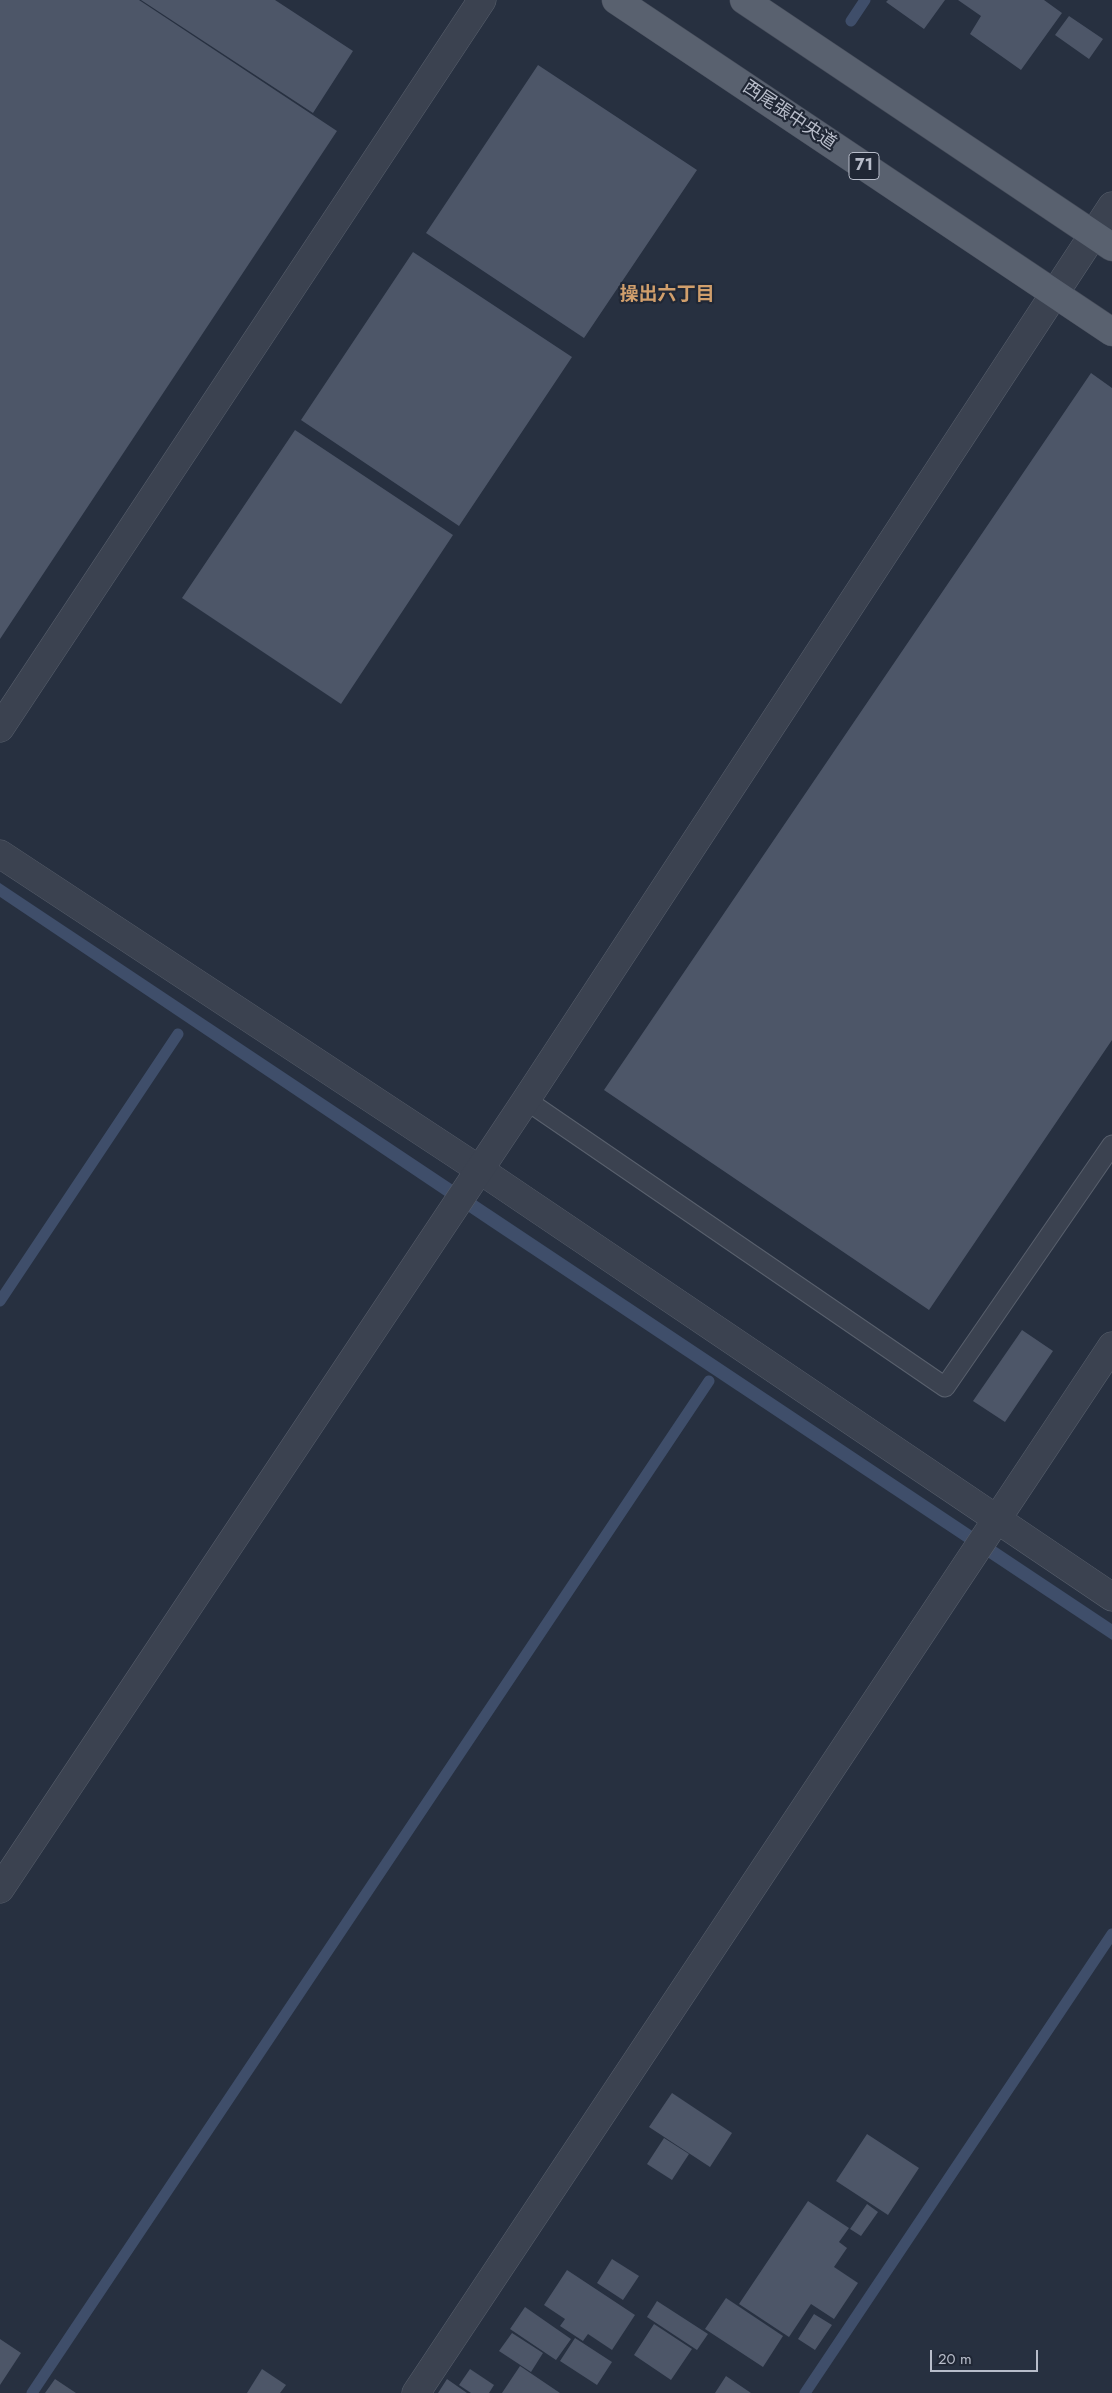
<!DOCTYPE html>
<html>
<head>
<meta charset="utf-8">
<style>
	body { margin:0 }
	#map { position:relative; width:1112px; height:2393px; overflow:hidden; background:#273040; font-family:Jost,sans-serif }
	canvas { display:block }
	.scale { position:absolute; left:930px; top:2350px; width:108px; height:22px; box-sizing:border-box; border:2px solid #b8bdca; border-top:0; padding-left:6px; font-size:15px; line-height:18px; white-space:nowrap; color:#b8bdca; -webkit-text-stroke:4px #202735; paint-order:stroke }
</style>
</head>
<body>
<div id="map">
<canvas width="1112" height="2393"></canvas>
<div class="scale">20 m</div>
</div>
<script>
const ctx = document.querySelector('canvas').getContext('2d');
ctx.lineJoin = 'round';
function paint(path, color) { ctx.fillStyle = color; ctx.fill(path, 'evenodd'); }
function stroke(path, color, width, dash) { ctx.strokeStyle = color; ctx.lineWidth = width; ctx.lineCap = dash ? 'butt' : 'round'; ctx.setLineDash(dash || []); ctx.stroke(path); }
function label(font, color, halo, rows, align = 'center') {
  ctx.font = font + ' Jost,"Noto Sans JP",sans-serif'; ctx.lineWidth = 4.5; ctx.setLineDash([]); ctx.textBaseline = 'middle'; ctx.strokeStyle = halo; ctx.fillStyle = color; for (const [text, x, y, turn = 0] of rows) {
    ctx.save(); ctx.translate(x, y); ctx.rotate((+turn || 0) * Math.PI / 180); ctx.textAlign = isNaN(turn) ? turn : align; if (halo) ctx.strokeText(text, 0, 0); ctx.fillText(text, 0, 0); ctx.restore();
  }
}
const water = new Path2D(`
	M 0,883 L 1112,1624 L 1112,1640 L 491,1227 L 0,897 Z`);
const stream = new Path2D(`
	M 851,21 L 865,0
	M 0,1301 L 178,1034
	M 32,2393 L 709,1381
	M 805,2393 L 1112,1934`);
const building = new Path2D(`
	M 0,0 L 139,0 L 337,131 L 0,639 Z
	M 141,0 L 275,0 L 353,51 L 313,113 Z
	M 888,0 L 945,0 L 924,29 L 886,2 Z
	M 958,0 L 1044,0 L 1062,13 L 1021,70 L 970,34 L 981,16 Z
	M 1069,16 L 1103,39 L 1089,59 L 1055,35 Z
	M 538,65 L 697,170 L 584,338 L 426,233 Z
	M 413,252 L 572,357 L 459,526 L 301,420 Z
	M 1091,373 L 1112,388 L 1112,1040 L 929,1310 L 604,1090 Z
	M 295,430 L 453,535 L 341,704 L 182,598 Z
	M 1022,1330 L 1053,1351 L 1005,1422 L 973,1401 Z
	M 672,2093 L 732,2133 L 710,2167 L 649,2127 Z
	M 867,2134 L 919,2168 L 888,2215 L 836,2181 Z
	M 664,2138 L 689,2154 L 672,2180 L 647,2164 Z
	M 808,2201 L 849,2228 L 839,2242 L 847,2248 L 834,2267 L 858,2283 L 834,2319 L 811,2304 L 789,2337 L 739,2304 Z
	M 867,2204 L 878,2212 L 861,2236 L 850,2229 Z
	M 612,2259 L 639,2276 L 623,2300 L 597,2283 Z
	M 567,2270 L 635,2315 L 612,2350 L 588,2334 L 583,2341 L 560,2326 L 565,2319 L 544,2305 Z
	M 726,2298 L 783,2336 L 763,2367 L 705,2329 Z
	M 657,2301 L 708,2334 L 697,2350 L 647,2317 Z
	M 525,2307 L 571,2339 L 556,2360 L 510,2329 Z
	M 814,2314 L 832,2325 L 815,2350 L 798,2339 Z
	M 654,2324 L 692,2349 L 671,2380 L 634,2355 Z
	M 512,2333 L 543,2353 L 531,2372 L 499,2351 Z
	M 575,2338 L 612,2362 L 597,2385 L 560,2361 Z
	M 0,2339 L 21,2353 L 0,2385 Z
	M 520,2366 L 560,2393 L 502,2393 Z
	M 262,2369 L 286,2385 L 280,2393 L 247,2393 Z
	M 470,2369 L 494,2385 L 489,2393 L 471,2393 L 459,2385 Z
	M 726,2376 L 751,2393 L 715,2393 Z
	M 55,2379 L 76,2393 L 45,2393 Z
	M 447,2379 L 467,2393 L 438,2393 Z`);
const service = new Path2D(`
	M 526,1100 L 945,1387 L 1112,1145`);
const minor = new Path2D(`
	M 0,728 L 482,0
	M 0,854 L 480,1170 L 1112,1597
	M 416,2393 L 1112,1346`);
const tertiary = new Path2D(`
	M 0,1889 L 526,1100 L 1112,206`);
const primary = new Path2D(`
	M 616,0 L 1112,332
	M 744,0 L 1112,247`);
const shields = [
	[864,166,30]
];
const shieldNames = [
	["71",864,166]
];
const streetNames = [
	["西尾張中央道",789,116,34]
];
const neighbourhoodNames = [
	["操出六丁目",667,295]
];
paint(water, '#3f4e6a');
stroke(stream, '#3f4e6a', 11);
paint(building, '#4d5668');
stroke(service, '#59606d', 21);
stroke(minor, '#59606d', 29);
stroke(tertiary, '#59606d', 29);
stroke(primary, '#454b59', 29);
stroke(service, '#3b4250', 19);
stroke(minor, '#3b4250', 28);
stroke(tertiary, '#3b4250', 28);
stroke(primary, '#59616f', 28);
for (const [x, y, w] of shields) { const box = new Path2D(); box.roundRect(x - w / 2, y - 13.5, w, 27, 4); ctx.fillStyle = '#202735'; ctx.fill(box); stroke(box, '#b8bdca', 1); }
label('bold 16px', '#b8bdca', null, shieldNames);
label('18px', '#b8bdca', '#202735', streetNames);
label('bold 19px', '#d19f6c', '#202735', neighbourhoodNames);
</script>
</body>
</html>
